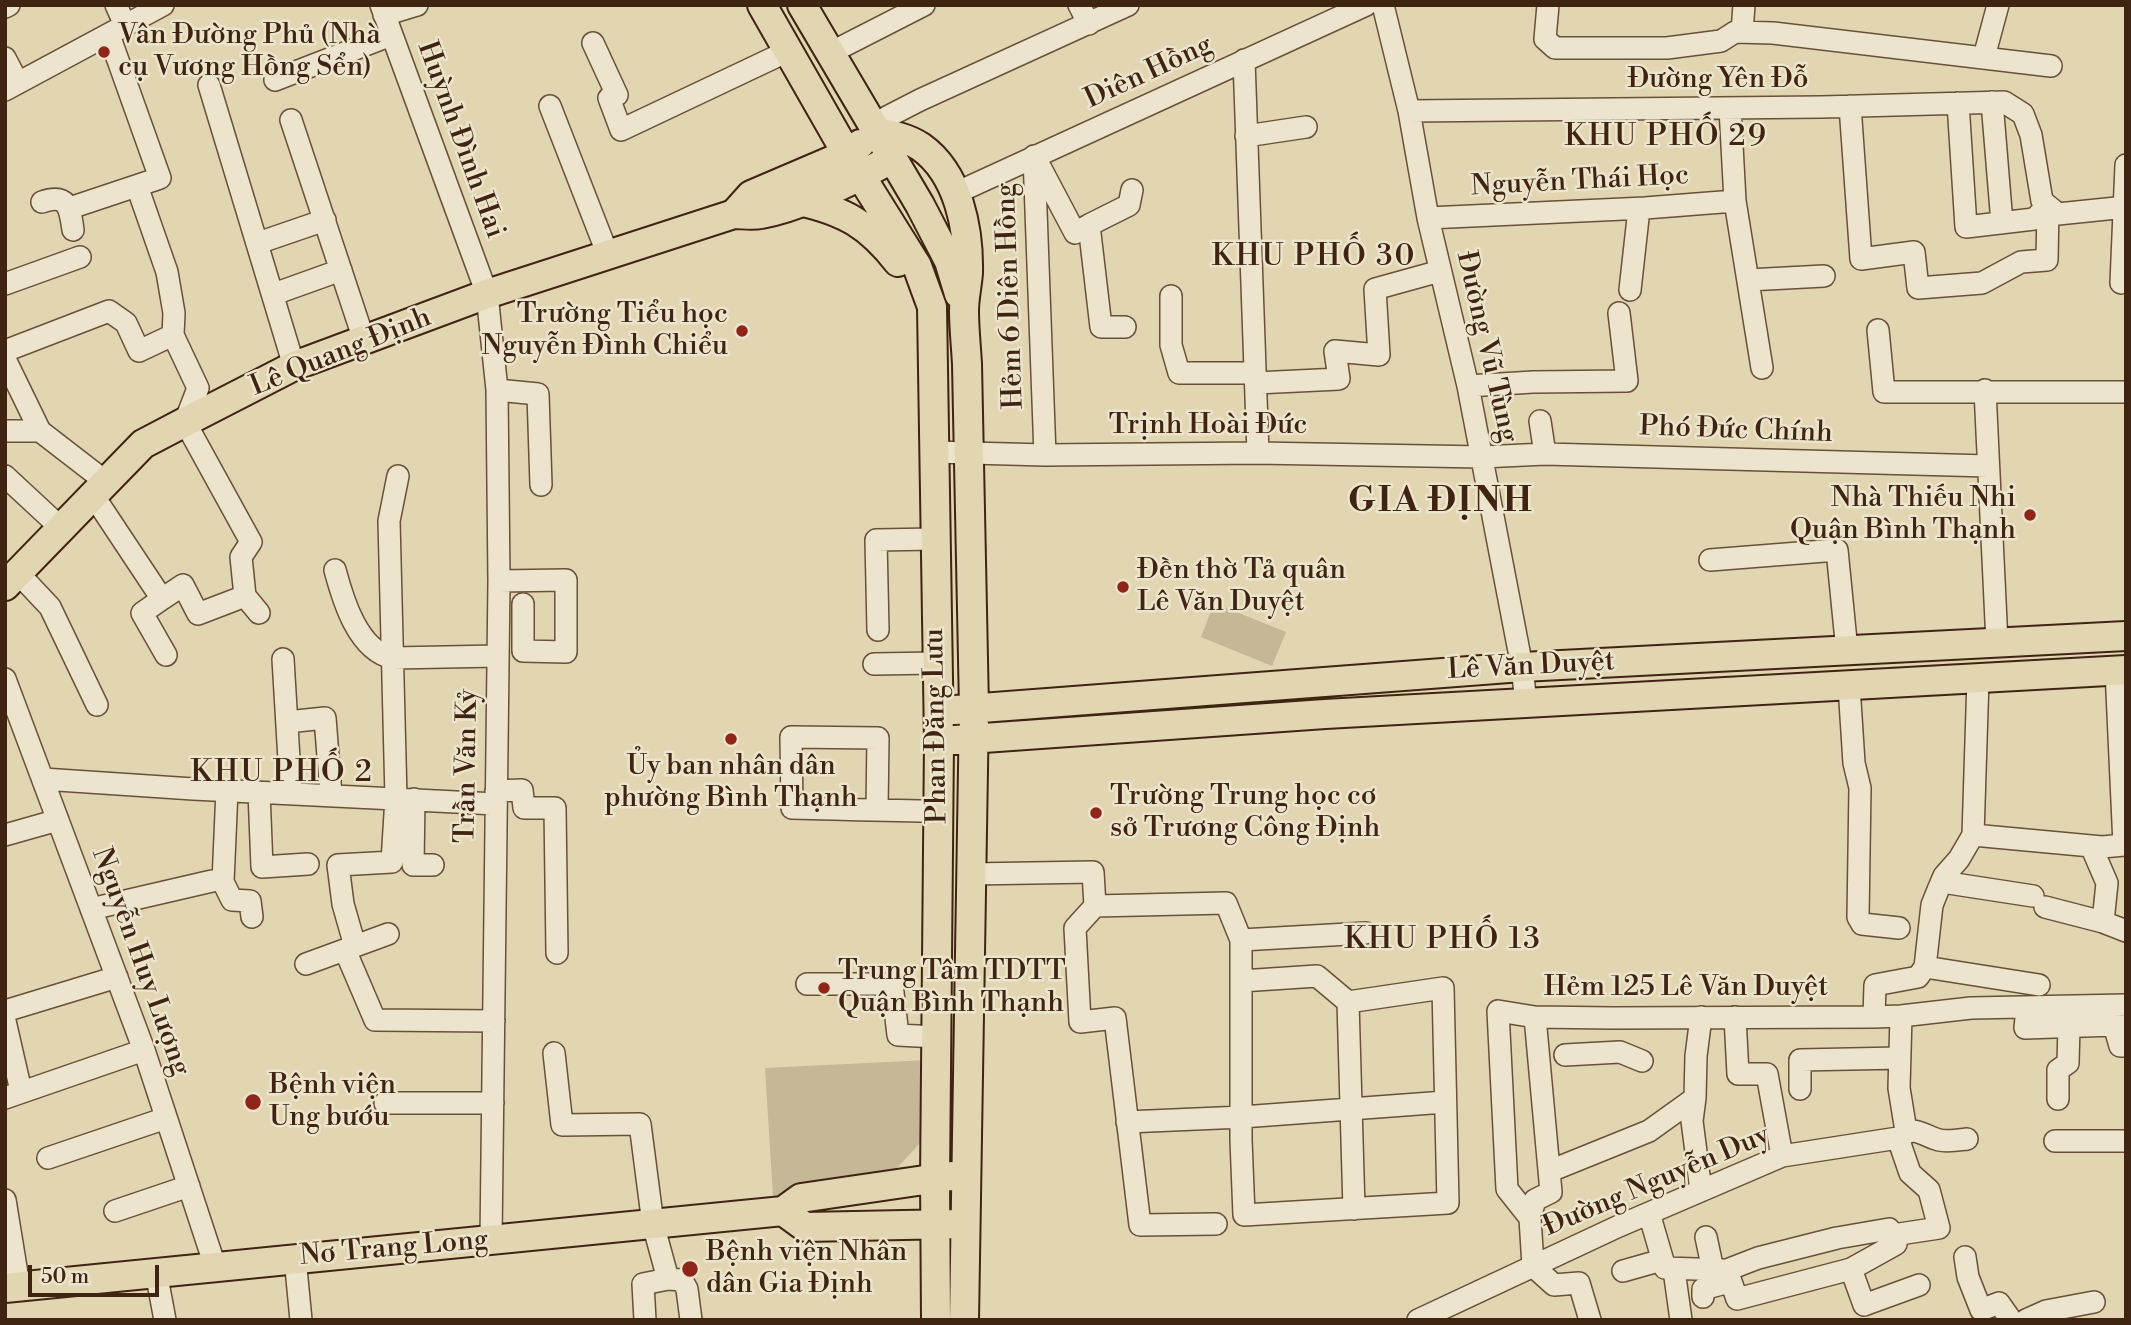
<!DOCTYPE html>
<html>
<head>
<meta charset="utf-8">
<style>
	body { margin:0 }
	#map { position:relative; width:2131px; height:1325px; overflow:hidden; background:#e2d5b1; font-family:"Libre Bodoni",serif }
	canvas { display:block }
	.frame { position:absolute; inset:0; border:7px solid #3f2411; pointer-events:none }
	.scale { position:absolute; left:28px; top:1265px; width:131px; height:32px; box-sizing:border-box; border:4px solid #3f2411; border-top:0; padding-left:9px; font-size:21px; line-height:24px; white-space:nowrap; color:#3f2411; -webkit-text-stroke:5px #ece4cc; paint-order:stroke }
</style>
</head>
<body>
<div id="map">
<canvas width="2131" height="1325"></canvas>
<div class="frame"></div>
<div class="scale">50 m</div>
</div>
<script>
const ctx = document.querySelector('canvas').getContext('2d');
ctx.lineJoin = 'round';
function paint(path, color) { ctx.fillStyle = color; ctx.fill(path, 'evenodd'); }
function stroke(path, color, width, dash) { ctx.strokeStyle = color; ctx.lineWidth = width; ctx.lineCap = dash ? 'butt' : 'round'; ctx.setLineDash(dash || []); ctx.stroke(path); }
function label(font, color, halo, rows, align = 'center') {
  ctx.font = font + ' "Libre Bodoni",serif'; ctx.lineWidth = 5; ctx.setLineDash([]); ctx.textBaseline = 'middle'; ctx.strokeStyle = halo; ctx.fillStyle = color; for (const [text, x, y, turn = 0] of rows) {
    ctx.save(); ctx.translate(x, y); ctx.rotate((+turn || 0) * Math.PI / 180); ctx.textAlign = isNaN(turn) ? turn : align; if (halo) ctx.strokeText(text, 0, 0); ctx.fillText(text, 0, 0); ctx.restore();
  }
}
const green = new Path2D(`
	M 1214,603 L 1286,632 L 1272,666 L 1201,637 Z
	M 928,1060 L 927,1110 L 920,1143 L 898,1167 L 855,1191 L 773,1196 L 765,1068 Z`);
const minor = new Path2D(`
	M 116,5 L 125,25
	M 381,5 L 487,294 L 497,390 L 499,581 L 491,1239
	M 1079,5 L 1089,24
	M 1383,5 L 1409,111 L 1428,218 L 1468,386 L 1522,667 L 1526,703
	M 1548,5 L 1545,39 L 1555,48 L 1667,48 L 1721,41 L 1735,32 L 1773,33 L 2051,66
	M 5,7 L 9,5
	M 384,15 L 417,5
	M 1742,32 L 1744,5
	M 593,43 L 617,95 L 609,98 L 621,130 L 788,51
	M 830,53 L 924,5
	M 1984,57 L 1998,5
	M 5,58 L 18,83
	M 1244,60 L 1258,453
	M 275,80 L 391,35
	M 209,85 L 294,366
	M 5,90 L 163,5
	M 1992,102 L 2002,223
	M 1958,103 L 1966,227 L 2034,219 L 2048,206
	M 550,106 L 608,255
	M 1850,106 L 1861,259 L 1914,252 L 1918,288 L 1982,283 L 2021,262 L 2047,260 L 2048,206
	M 1730,108 L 1735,201 L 1762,368
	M 1409,111 L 1822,107 L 2004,102 L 2023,114 L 2031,135 L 2042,201 L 2058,214 L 2126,207
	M 291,120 L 364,340
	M 876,132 L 887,117 L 920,100 L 1128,5
	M 1246,136 L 1306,127
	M 1034,156 L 1045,455
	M 1037,161 L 1075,233 L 1089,225 L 1101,327 L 1125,327
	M 137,186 L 167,272 L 174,313 L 173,335 L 198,388 L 185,422 L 251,542 L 241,557 L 245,596
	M 956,193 L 1366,5
	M 42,202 C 68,193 70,208 73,230
	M 70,208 L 160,178 L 109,35
	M 1428,218 L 1645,208 L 1735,201
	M 1089,225 L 1129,205 L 1132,190
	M 258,243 L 325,220
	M 1748,280 L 1824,276
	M 2121,283 L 2126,165
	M 5,284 L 80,257
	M 1630,290 L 1639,209
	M 274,294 L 341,270
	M 1171,296 L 1171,345 L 1179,373 L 1255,373
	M 1878,330 L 1884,392 L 2126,392
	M 5,351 L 109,311 L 126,323 L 139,351 L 173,335
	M 5,359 L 40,431 L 106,482
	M 1256,383 L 1339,379 L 1335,351 L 1379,355 L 1375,289 L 1440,271
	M 1468,386 L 1533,382 L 1627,381 L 1619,313
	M 497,390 L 538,394 L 541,485
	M 1985,390 L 1997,643
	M 1540,421 L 1545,454
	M 5,431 L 40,431
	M 934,452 L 1045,455 L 1258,453 L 1482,457 L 1545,454 L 1988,466
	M 5,476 L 61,528
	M 93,495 L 162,599 L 183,585 L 198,614 L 245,596 L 259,613
	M 1710,560 L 1837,550 L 1847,651
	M 335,570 C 343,600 358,651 393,658 L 498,656
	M 18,573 L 50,607 L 97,705
	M 499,581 L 566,580 L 566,652 L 523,651 L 523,604
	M 162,599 L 142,613 L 166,655
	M 878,630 L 876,540 L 935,539
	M 283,659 L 291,793
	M 874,664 L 936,663
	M 5,679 L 144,1050 L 215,1266
	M 1849,686 L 1854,763 L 1860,788 L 1858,917 L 1862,924 L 1899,928
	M 287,722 L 325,718 L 331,794
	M 43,779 L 193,789 L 496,804
	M 227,790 L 223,882 L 232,900 L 250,901 L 252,917
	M 496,791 L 522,790 L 524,808 L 555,808 L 557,953
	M 259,792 L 262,867 L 308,864
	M 414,799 L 413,865 L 433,865
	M 877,810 L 878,738 L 791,737 L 792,808 C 841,809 890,811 938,811
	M 5,835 L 58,820
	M 1973,835 L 2102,847 L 2124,845 L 2116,670
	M 2091,846 L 2107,883 L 2103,922 L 2126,931
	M 971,874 L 1093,872 L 1095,906 L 1075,928 L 1080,1022 L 1115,1018 L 1140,1225 L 1216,1224
	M 1942,882 L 2033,896
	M 1095,906 L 1226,903 L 1241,940 L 1241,981 L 1317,976 L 1348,1002 L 1443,988 L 1448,1203 L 1244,1215 L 1241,1140 L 1241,981
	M 2045,907 L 2103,922
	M 91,909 L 212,881
	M 1241,940 L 1366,933
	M 355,946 L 343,904 L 338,865 L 392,862 L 396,798 L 389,521 L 398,476
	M 345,950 L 375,1020 L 494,1021
	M 306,964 L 388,934
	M 1925,967 L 2039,985
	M 807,984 L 892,984 L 898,1035 L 937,1037
	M 1348,1002 L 1354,1209
	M 2027,1008 L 2025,1028 L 2114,1025 L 2113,1006
	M 5,1011 L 117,977
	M 1901,1016 L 1899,1088 L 1906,1131
	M 1735,1017 L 1738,1074 L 1767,1074 L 1782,1156
	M 1874,1017 L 1875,985 L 1918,977 L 1925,967 L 1932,905 L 1938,890 L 1944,876 L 1959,859 L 1973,835 L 1978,679
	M 5,1021 L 21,1091
	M 2114,1025 L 2120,1046 L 2126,1046
	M 554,1053 L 562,1125 L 640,1124 L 653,1224 L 668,1279 L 682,1280 L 687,1289 L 691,1320
	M 1565,1055 L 1620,1052 L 1642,1061
	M 1800,1089 L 1800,1060 L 1900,1058
	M 5,1098 L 144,1050
	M 1695,1098 L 1692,1121 L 1701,1191
	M 2058,1099 L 2058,1070 L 2068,1063 L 2069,1027
	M 385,1103 L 493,1103
	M 1127,1122 L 1242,1117 L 1445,1102
	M 2055,1141 L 2126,1141
	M 48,1158 L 166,1118
	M 1550,1171 L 1649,1131 L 1695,1098 L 1696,1056 L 1701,1017
	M 5,1200 L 19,1286
	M 115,1211 L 189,1186
	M 1649,1213 L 1665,1268 L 1727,1270 L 1758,1258 L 1837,1238 L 1889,1229 L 1893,1235 L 1939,1228 L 1929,1190 L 1910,1173 L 1898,1138
	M 1530,1218 L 1535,1200 L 1551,1192 L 1535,1017
	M 1706,1237 L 1713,1270
	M 1965,1257 L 1968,1277 L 1981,1310 L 1999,1303 L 2011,1320
	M 295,1258 L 301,1320
	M 1851,1269 L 1864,1305 L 1919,1285
	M 1674,1270 L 1681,1320
	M 1727,1270 L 1737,1299 L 1851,1269 L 1896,1244 L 1893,1235
	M 1623,1271 L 1662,1260
	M 156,1272 L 165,1320
	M 1703,1297 L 1703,1289 L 1729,1282
	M 645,1320 L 643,1284 L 668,1279
	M 1418,1320 L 1619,1226 L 1782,1156 L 1898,1138 C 1917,1124 1920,1135 1939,1140 C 1947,1142 1959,1140 1967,1139
	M 1590,1320 L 1579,1283 L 1554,1285 L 1533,1266 L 1530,1218 L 1507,1189 L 1498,1011 L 1535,1017 L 1612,1018 L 1874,1017 L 1901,1016 L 1971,1008 L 2126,1005
	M 2026,1320 L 2046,1311 L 2094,1302`);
const major = new Path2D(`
	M 762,5 L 847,154 L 917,266 L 932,307 L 939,741 L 935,1179 L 936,1320
	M 802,5 L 920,205 L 949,261 L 959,294
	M 876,132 C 892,135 908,138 921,147 C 959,174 969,230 968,273 C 967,286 964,298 964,311 C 964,328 966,346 967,364 L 974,708 L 964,1320
	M 799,201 C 845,211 869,225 898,262
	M 734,214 L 751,195 L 847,154 L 860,144
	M 5,586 L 143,444 L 185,422 L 294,366 L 487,294 L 734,214 C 742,214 752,216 761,214 C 803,206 854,180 891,159
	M 955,710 L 1522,667 L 2126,636
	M 955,740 L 1325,714 L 2126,670
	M 783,1211 L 805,1227 L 953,1224
	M 5,1288 L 783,1211 L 801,1198 L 952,1176`);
const markers = [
	[104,52,7,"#8f2418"],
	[742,331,7,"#8f2418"],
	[2030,515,7,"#8f2418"],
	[1123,587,7,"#8f2418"],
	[731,739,7,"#8f2418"],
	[1096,813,7,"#8f2418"],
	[824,988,7,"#8f2418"],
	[253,1102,9,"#8f2418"],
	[690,1269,9,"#8f2418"]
];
const poiNames = [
	["Vân Đường Phủ (Nhà",118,36],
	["cụ Vương Hồng Sển)",118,68],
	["Trường Tiểu học",728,315,"right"],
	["Nguyễn Đình Chiểu",728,347,"right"],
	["Nhà Thiếu Nhi",2016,499,"right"],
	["Quận Bình Thạnh",2016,531,"right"],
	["Đền thờ Tả quân",1137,571],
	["Lê Văn Duyệt",1137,603],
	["Ủy ban nhân dân",731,767,"center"],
	["phường Bình Thạnh",731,799,"center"],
	["Trường Trung học cơ",1110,797],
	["sở Trương Công Định",1110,829],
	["Trung Tâm TDTT",838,972],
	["Quận Bình Thạnh",838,1004],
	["Bệnh viện",269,1086],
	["Ung bướu",269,1118],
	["Bệnh viện Nhân",706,1253],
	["dân Gia Định",706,1285]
];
const streetNames = [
	["Diên Hồng",1149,73,-25],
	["Đường Yên Đỗ",1718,80],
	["Huỳnh Đình Hai",460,140,70],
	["Nguyễn Thái Học",1580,182,-3],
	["Hẻm 6 Diên Hồng",1011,296,-92],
	["Đường Vũ Tùng",1486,347,77],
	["Lê Quang Định",341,353,-22],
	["Trịnh Hoài Đức",1208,426],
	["Phó Đức Chính",1736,431,2],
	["Lê Văn Duyệt",1531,667,-3],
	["Phan Đăng Lưu",937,726,-91],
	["Trần Văn Kỷ",468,766,-89],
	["Nguyễn Huy Lượng",140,962,70],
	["Hẻm 125 Lê Văn Duyệt",1686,988],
	["Đường Nguyễn Duy",1657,1182,-23],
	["Nơ Trang Long",394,1249,-5]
];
const neighbourhoodNames = [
	["KHU PHỐ 29",1666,138],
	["KHU PHỐ 30",1314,258],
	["KHU PHỐ 2",282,774],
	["KHU PHỐ 13",1443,941]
];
const districtNames = [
	["GIA ĐỊNH",1441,503]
];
paint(green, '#c6b796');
stroke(minor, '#685039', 24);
stroke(major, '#3f2411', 32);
stroke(minor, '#ece4cc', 21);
stroke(major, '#e2d5b1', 28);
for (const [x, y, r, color] of markers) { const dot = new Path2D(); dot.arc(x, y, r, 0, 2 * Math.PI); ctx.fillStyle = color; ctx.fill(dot); stroke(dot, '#ece4cc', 2.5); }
label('28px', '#3f2411', '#ece4cc', poiNames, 'left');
label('28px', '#3f2411', '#ece4cc', streetNames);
ctx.letterSpacing = '2px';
label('30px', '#3f2411', '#ece4cc', neighbourhoodNames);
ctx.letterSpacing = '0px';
ctx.letterSpacing = '2px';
label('bold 35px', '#3f2411', '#ece4cc', districtNames);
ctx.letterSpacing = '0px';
</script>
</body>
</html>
